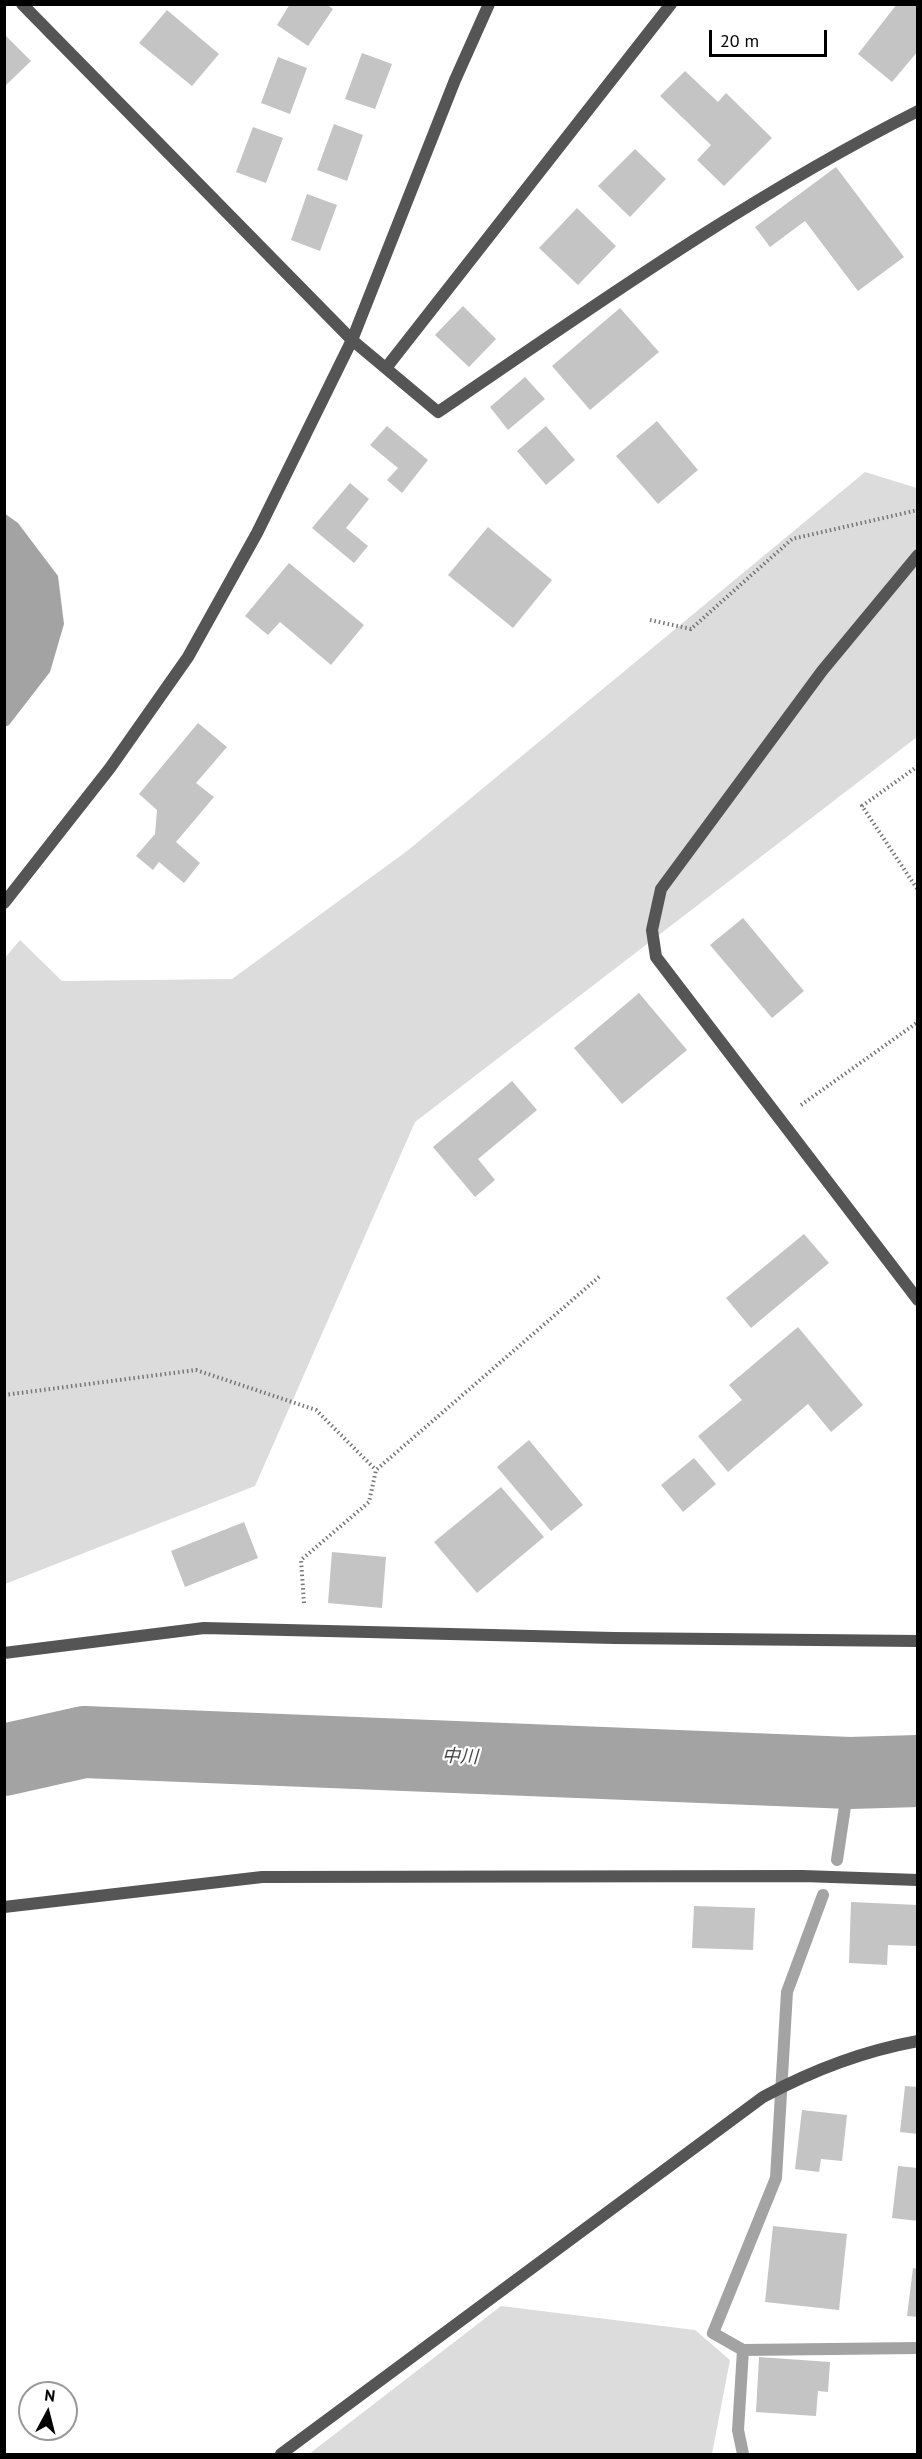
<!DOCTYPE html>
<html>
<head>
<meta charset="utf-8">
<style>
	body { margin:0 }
	#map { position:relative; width:922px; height:2459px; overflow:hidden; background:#fff; font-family:"PT Sans",sans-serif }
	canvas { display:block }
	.frame { position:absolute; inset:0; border:6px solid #000; pointer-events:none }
	.north { position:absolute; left:18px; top:2381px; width:60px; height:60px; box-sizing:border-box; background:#fff; border:2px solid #999; border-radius:50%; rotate:7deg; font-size:16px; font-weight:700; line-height:24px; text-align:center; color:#000 }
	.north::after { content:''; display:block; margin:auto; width:21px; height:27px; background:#000; clip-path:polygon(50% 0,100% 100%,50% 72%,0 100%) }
	.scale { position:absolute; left:709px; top:30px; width:118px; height:27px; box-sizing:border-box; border:3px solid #000; border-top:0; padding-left:8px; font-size:18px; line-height:21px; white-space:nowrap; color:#000; -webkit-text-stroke:4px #fff; paint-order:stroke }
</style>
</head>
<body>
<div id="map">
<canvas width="922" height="2459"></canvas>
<div class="frame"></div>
<div class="north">N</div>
<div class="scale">20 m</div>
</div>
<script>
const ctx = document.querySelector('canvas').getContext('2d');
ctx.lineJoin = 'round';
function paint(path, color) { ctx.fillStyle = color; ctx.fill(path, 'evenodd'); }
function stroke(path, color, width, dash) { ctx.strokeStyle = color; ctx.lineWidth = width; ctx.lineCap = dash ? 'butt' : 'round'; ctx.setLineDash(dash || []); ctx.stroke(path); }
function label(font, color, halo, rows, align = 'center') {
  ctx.font = font + ' "PT Sans","Noto Sans JP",sans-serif'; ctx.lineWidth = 4.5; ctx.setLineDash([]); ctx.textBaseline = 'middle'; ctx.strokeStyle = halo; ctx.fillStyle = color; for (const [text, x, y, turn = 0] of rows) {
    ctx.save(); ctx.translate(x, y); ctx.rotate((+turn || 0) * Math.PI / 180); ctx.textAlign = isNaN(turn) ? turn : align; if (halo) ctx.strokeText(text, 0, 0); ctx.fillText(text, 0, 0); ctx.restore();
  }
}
const green = new Path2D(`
	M 865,472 L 917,488 L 917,737 L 415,1122 L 255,1486 L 5,1584 L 4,959 L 20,940 L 62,981 L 232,979 L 407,851 Z
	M 501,2306 L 695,2330 L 730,2360 L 712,2454 L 309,2454 Z`);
const water = new Path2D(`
	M 4,513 L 18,523 L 58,576 L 64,624 L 50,672 L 9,725 L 5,727 Z`);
const stream = new Path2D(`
	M 837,1860 L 850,1773
	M 743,2350 L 918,2348
	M 743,2454 L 738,2430 L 743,2350 L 713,2333 L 776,2178 L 787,1992 L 823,1895`);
const river = new Path2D(`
	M 4,1760 L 84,1742 L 850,1773 L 918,1771`);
const building = new Path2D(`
	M 290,4 L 326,4 L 333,9 L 308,46 L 277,25 Z
	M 897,4 L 918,4 L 918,51 L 892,82 L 858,54 Z
	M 167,10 L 219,54 L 192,86 L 139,43 Z
	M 4,34 L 31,61 L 4,87 Z
	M 362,53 L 392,64 L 375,109 L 345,99 Z
	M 278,57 L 307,68 L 290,114 L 261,103 Z
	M 685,71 L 718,102 L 726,93 L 772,138 L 724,186 L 697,160 L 711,145 L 660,96 Z
	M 334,124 L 363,135 L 347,181 L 317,170 Z
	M 253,127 L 283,138 L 266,183 L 236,172 Z
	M 635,149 L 666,179 L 630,217 L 598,186 Z
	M 836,167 L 904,257 L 858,291 L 805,221 L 770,247 L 755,227 Z
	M 307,194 L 337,205 L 320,251 L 291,240 Z
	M 577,208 L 616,246 L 578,285 L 539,248 Z
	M 463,306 L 496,339 L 469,367 L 435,335 Z
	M 620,308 L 659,352 L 590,410 L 552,366 Z
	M 525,377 L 545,399 L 508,430 L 490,407 Z
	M 657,421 L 698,470 L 658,504 L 616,456 Z
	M 387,426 L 428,460 L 402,493 L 387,480 L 398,468 L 370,445 Z
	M 546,426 L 575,460 L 546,485 L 517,451 Z
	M 350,483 L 369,499 L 346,528 L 368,546 L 354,563 L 312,528 Z
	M 488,527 L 552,580 L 513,628 L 448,575 Z
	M 289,563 L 364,625 L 331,665 L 280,622 L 268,635 L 245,616 Z
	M 198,723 L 227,747 L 196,783 L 214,797 L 176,842 L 200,863 L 184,883 L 159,862 L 153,870 L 136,856 L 155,834 L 157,810 L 139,794 Z
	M 743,918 L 804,991 L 772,1018 L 710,945 Z
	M 639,993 L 687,1050 L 622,1104 L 574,1048 Z
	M 512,1081 L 537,1110 L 478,1159 L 495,1180 L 475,1197 L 433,1147 Z
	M 804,1234 L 829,1263 L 751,1328 L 726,1298 Z
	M 798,1327 L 863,1405 L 831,1432 L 808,1404 L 728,1472 L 698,1436 L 742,1400 L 729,1385 Z
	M 529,1440 L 583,1505 L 551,1531 L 497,1467 Z
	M 694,1458 L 716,1484 L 683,1512 L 661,1485 Z
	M 501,1487 L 544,1537 L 477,1593 L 434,1542 Z
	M 244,1522 L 258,1558 L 185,1587 L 171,1551 Z
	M 332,1552 L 386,1557 L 382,1608 L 328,1603 Z
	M 851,1902 L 918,1905 L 918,1946 L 888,1945 L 887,1965 L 849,1963 Z
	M 694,1906 L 755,1908 L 753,1950 L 692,1948 Z
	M 905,2086 L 918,2087 L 918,2134 L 900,2132 Z
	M 802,2110 L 847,2115 L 842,2161 L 821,2159 L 819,2172 L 795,2169 Z
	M 898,2166 L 918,2168 L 918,2221 L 892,2218 Z
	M 773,2226 L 847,2234 L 839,2310 L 765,2302 Z
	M 913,2268 L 918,2269 L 918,2317 L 907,2316 Z
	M 759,2357 L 830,2362 L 828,2392 L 818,2391 L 816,2416 L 756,2412 Z`);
const path = new Path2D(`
	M 650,620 L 691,629 L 792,539 L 918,510
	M 918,766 L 862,806 L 918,890
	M 801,1105 L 918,1022
	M 4,1395 L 196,1370 L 316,1410 L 376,1470
	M 304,1603 L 301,1560 L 369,1502 L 376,1470 L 600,1276`);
const minor = new Path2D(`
	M 22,4 L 352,340 L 438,412 C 594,306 749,196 918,111
	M 386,368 L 671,4
	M 918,555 L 822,671 L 661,889 L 652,930 L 656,957 L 918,1300
	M 4,1653 L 204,1628 L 614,1638 L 918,1641
	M 4,1907 L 262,1877 L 803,1876 L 918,1880
	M 281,2454 L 763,2097 C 811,2071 863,2051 918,2041`);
const tertiary = new Path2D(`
	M 4,903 L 110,768 L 188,657 L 257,533 L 352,340 L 455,80 L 489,4`);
const waterNames = [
	["中川",460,1757,2]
];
paint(green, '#dcdcdc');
paint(water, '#a3a3a3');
stroke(stream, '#a3a3a3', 12);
stroke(river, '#a3a3a3', 72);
paint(building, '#c4c4c4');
stroke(path, '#777', 4, [1.5, 3]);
stroke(minor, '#555', 12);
stroke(tertiary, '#555', 12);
label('italic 18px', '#444', '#fff', waterNames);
</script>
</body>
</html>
